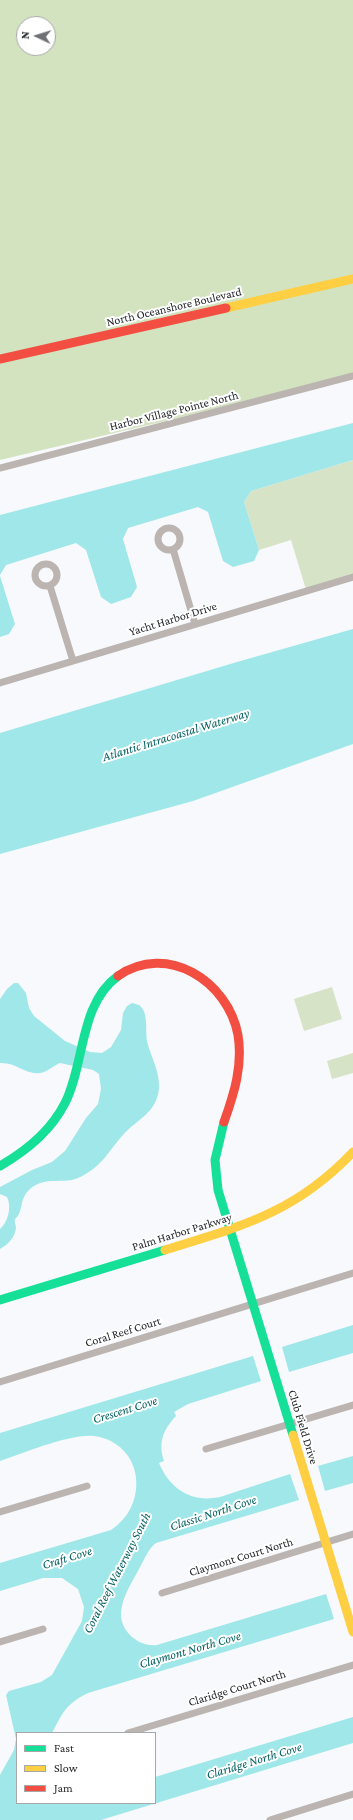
<!DOCTYPE html>
<html>
<head>
<meta charset="utf-8">
<style>
	body { margin:0 }
	#map { position:relative; width:353px; height:1820px; overflow:hidden; background:#f7f9fc; font-family:"Crimson Pro",serif }
	canvas { display:block }
	.legend { position:absolute; left:16px; top:1732px; width:140px; height:72px; box-sizing:border-box; background:#fff; border:1px solid #a7a8a9; margin:0; padding:5px 7px; list-style:none; font-size:12px; color:#242629 }
	.legend li { display:flex; align-items:center; gap:8px; height:20px }
	.legend b { width:20px; border:1px solid #a7a8a9 }
	.north { position:absolute; left:16px; top:16px; width:40px; height:40px; box-sizing:border-box; background:#fff; border:1px solid #a7a8a9; border-radius:50%; rotate:274deg; font-size:11px; font-weight:700; line-height:16px; text-align:center; color:#242629 }
	.north::after { content:''; display:block; margin:auto; width:14px; height:18px; background:#6e7073; clip-path:polygon(50% 0,100% 100%,50% 72%,0 100%) }
</style>
</head>
<body>
<div id="map">
<canvas width="353" height="1820"></canvas>
<ul class="legend">
<li><b style="height:5px;background:#16e098"></b>Fast</li>
<li><b style="height:5px;background:#ffcf43"></b>Slow</li>
<li><b style="height:5px;background:#f24e42"></b>Jam</li>
</ul>
<div class="north">N</div>
</div>
<script>
const ctx = document.querySelector('canvas').getContext('2d');
ctx.lineJoin = 'round';
function paint(path, color) { ctx.fillStyle = color; ctx.fill(path, 'evenodd'); }
function stroke(path, color, width, dash) { ctx.strokeStyle = color; ctx.lineWidth = width; ctx.lineCap = dash ? 'butt' : 'round'; ctx.setLineDash(dash || []); ctx.stroke(path); }
function label(font, color, halo, rows, align = 'center') {
  ctx.font = font + ' "Crimson Pro",serif'; ctx.lineWidth = 4; ctx.setLineDash([]); ctx.textBaseline = 'middle'; ctx.strokeStyle = halo; ctx.fillStyle = color; for (const [text, x, y, turn = 0] of rows) {
    ctx.save(); ctx.translate(x, y); ctx.rotate((+turn || 0) * Math.PI / 180); ctx.textAlign = isNaN(turn) ? turn : align; if (halo) ctx.strokeText(text, 0, 0); ctx.fillText(text, 0, 0); ctx.restore();
  }
}
const green = new Path2D(`
	M 353,460 L 353,579 L 307,593 L 291,540 L 259,550 L 244,502 L 251,491 Z
	M 332,987 L 342,1019 L 304,1031 L 294,999 Z
	M 353,1053 L 353,1073 L 332,1079 L 327,1061 Z`);
const forest = new Path2D(`
	M 0,0 L 353,0 L 353,275 L 0,355 ZM 24,24 L 48,24 L 48,48 L 24,48 Z
	M 353,283 L 353,373 L 182,417 L 0,460 L 0,363 Z`);
const water = new Path2D(`
	M 353,423 L 353,460 L 251,491 L 244,502 L 259,550 L 254,561 L 233,567 L 223,561 L 208,512 L 198,507 L 128,528 L 123,539 L 137,587 L 131,597 L 111,604 L 101,597 L 86,550 L 76,543 L 6,565 L 0,575 L 0,515 Z
	M 0,576 L 15,624 L 9,634 L 0,637 Z
	M 353,629 L 353,744 L 193,801 L 0,854 L 0,733 L 237,662 Z
	M 14,983 L 18,983 L 26,993 L 29,1008 L 34,1016 L 65,1041 L 90,1052 L 102,1053 L 111,1047 L 121,1030 L 123,1013 L 127,1006 L 132,1003 L 139,1005 C 150,1013 144,1032 148,1045 C 152,1059 160,1073 159,1088 C 157,1113 137,1119 123,1135 C 107,1153 102,1167 78,1178 C 64,1184 49,1177 34,1186 C 17,1197 25,1211 15,1219 C 14,1223 16,1224 16,1228 C 15,1238 7,1245 0,1249 L 0,1229 C 8,1222 12,1207 7,1197 L 0,1194 L 0,1187 L 32,1170 L 52,1162 L 65,1151 L 86,1118 L 98,1104 L 101,1089 L 99,1074 L 93,1070 L 60,1063 C 53,1066 47,1072 40,1073 C 26,1075 16,1062 0,1063 L 0,999 L 7,989 Z
	M 353,1325 L 353,1353 L 289,1372 L 282,1347 Z
	M 253,1356 L 261,1381 L 188,1404 L 174,1412 L 176,1416 C 163,1430 158,1442 164,1461 L 159,1463 C 170,1489 191,1503 220,1497 L 290,1474 L 299,1500 L 156,1543 C 148,1549 144,1560 139,1569 C 128,1590 109,1616 132,1637 C 139,1643 148,1646 157,1645 L 326,1594 L 334,1619 L 88,1693 C 66,1704 63,1712 52,1733 L 17,1733 L 17,1803 L 155,1803 L 155,1777 L 353,1717 L 353,1743 L 101,1820 L 0,1820 L 0,1775 L 14,1750 L 16,1739 L 6,1695 L 9,1691 L 41,1682 L 52,1675 L 82,1621 L 84,1607 L 78,1589 L 62,1578 L 43,1578 L 0,1591 L 0,1563 L 111,1530 C 150,1505 144,1443 94,1436 C 72,1433 23,1453 0,1461 L 0,1433 Z
	M 353,1456 L 353,1483 L 325,1491 L 318,1466 Z`);
const street = new Path2D(`
	M 0,468 L 353,376
	M158 539a11 11 0 1 1 22 0a11 11 0 1 1-22 0Z
	M 173,549 L 195,624
	M35 575a11 11 0 1 1 22 0a11 11 0 1 1-22 0Z
	M 50,586 L 73,661
	M 0,683 L 353,577
	M 0,1382 L 353,1273
	M 206,1449 L 353,1405
	M 0,1512 L 87,1486
	M 162,1593 L 353,1534
	M 0,1642 L 43,1629
	M 128,1733 L 353,1665
	M 270,1820 L 353,1794`);
const fast = new Path2D(`
	M 224,1122 L 215,1160 L 218,1190 L 293,1435
	M 0,1166 C 26,1151 51,1131 65,1103 C 85,1064 79,1004 118,976
	M 0,1300 L 165,1250`);
const slow = new Path2D(`
	M 226,308 L 353,279
	M 165,1250 C 242,1226 295,1213 353,1152
	M 293,1435 L 353,1632`);
const jam = new Path2D(`
	M 0,359 L 226,308
	M 118,976 C 167,942 228,981 238,1035 C 243,1066 234,1094 224,1122`);
const streetNames = [
	["North Oceanshore Boulevard",174,307,-13],
	["Harbor Village Pointe North",174,411,-14],
	["Yacht Harbor Drive",173,619,-17],
	["Palm Harbor Parkway",182,1232,-17],
	["Coral Reef Court",123,1332,-17],
	["Club Field Drive",303,1427,73],
	["Claymont Court North",241,1557,-17],
	["Claridge Court North",237,1688,-17]
];
const waterNames = [
	["Atlantic Intracoastal Waterway",176,735,-17],
	["Crescent Cove",125,1410,-17],
	["Classic North Cove",213,1513,-18],
	["Craft Cove",67,1558,-17],
	["Coral Reef Waterway South",117,1573,-63],
	["Claymont North Cove",190,1650,-16],
	["Claridge North Cove",254,1761,-17]
];
paint(green, '#d6e3c6');
paint(forest, '#d3e3bf');
paint(water, '#9fe7e9');
stroke(street, '#bbb4b0', 7);
stroke(fast, '#16e098', 9);
stroke(slow, '#ffcf43', 9);
stroke(jam, '#f24e42', 9);
label('12px', '#242629', '#fff', streetNames);
label('italic 13px', '#076364', '#fff', waterNames);
</script>
</body>
</html>
